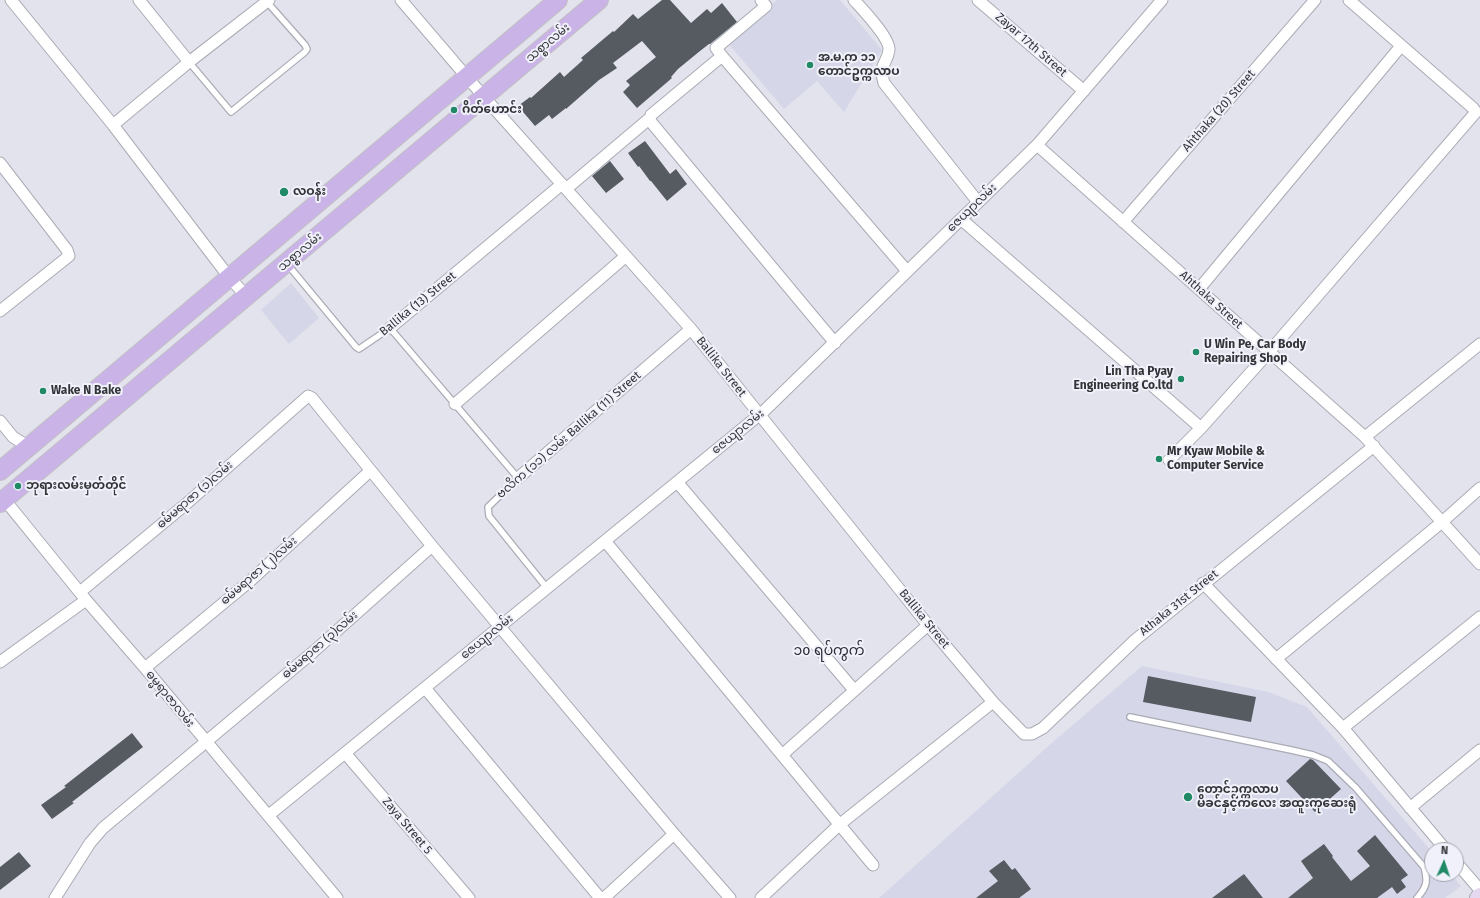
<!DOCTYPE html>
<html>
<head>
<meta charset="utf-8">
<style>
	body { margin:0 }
	#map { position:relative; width:1480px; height:898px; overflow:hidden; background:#e2e3ed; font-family:"Fira Sans",sans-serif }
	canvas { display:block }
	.north { position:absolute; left:1424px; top:842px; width:40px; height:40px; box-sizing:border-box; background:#f0f1fa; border:1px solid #a4a5ac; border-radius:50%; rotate:3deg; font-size:11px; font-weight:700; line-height:16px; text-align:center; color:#333438 }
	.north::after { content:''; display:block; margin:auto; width:14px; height:18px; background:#208965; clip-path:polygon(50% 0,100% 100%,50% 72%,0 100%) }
</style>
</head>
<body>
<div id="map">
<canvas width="1480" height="898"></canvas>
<div class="north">N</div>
</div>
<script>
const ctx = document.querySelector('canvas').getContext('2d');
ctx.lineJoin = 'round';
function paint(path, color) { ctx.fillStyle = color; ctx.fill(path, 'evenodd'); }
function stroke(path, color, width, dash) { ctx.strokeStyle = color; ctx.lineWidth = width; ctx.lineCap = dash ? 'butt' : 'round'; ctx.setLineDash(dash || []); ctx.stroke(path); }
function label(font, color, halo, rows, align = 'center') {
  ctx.font = font + ' "Fira Sans","Noto Sans Myanmar",sans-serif'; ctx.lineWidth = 4; ctx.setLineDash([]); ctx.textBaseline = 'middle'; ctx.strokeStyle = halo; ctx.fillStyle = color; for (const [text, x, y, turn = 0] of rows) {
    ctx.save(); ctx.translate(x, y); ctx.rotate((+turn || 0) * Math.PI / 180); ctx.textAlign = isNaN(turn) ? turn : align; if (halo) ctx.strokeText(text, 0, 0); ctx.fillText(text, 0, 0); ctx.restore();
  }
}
const built = new Path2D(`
	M 777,0 L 840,0 L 882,50 L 844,112 L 817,81 L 784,109 L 727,42 Z
	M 291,283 L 319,318 L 289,344 L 261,310 Z
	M 1142,666 L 1268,692 L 1307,707 L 1432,852 L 1432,874 L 1451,874 L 1461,886 L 1445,898 L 879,898 L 1054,741 Z`);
const building = new Path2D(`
	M 662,0 L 670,0 L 691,23 L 707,9 L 711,13 L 722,3 L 737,22 L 710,44 L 709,44 L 700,51 L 678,69 L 671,77 L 672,78 L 637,108 L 623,92 L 630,85 L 626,81 L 656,57 L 642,41 L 613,63 L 617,68 L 599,80 L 566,109 L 566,108 L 552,119 L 549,115 L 535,126 L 518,106 L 530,97 L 531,98 L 560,72 L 564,77 L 583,60 L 581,58 L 613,31 L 614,32 L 633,14 L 638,19 Z
	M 645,141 L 670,174 L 676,169 L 687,184 L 667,201 L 651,181 L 650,181 L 639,166 L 638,167 L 628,153 Z
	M 610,161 L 624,179 L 606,193 L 592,176 Z
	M 1148,676 L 1256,697 L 1251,722 L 1143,702 Z
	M 132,733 L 143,747 L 72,802 L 74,803 L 52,819 L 41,805 L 66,787 L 64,786 Z
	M 1310,759 L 1313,760 L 1341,789 L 1315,812 L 1286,781 Z
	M 1375,835 L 1408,875 L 1401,880 L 1406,887 L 1397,894 L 1392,887 L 1377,898 L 1288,898 L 1313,878 L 1301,861 L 1324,844 L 1333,856 L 1332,857 L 1351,881 L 1370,866 L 1357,851 Z
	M 19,852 L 31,866 L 0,890 L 0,867 Z
	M 1004,860 L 1012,870 L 1015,868 L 1031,889 L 1019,898 L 976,898 L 998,881 L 989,871 Z
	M 1244,874 L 1263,898 L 1212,898 Z`);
const service = new Path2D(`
	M 189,62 L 231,112 L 305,52 L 307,49 L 305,45 L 267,2
	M 288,265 L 356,347 L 359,349 L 390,328 L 518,478 L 488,507 L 489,516 L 547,588
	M 1130,717 L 1291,750 L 1313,755 L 1328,761 L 1356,788 L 1424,867 C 1428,881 1427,887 1417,898`);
const minor = new Path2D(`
	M 11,0 L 113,125 L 229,277 L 247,297
	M 139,0 L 189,62
	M 401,0 L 484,97 L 691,329 L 928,625 L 993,702 L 1024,734 L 1032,734 L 1043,728 L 1135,640 L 1374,446
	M 854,0 C 863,10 890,38 889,50 C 887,65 878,63 884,83 L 978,202
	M 978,0 L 1084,91
	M 722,56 L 716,48 L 766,6 L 761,0
	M 113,125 L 189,62 L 269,0
	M 1037,145 L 1365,437 L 1480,564
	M 0,163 L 67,250 L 69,256 L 0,311
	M 566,189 L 650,118
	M 961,219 L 1201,428
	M 1123,222 L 1315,0
	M 1199,289 L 1401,46
	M 390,328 L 562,184
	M 835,343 L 651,122 L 650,118 L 651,115 L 722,56 L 907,271
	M 455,404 L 626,256
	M 0,421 L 13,437 L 29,447
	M 1365,437 L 1480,344
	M 1169,460 L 1201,428 L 1269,352 L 1476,112 L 1473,108 L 1349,0
	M 518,478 L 691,329
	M 677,482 L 854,690
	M 4,499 L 86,600 L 145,668 L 337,898
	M 605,541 L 873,865
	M 1203,583 L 1343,728 L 1446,850
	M 80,592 L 186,504 L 308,396 L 312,398 L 432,546 L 674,834 L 730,898
	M 1276,659 L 1442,522 L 1480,488
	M 0,662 L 86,600
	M 145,668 L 250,581 L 370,471
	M 425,688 L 600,898
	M 1343,728 L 1480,617
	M 345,753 L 469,898
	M 782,755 L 928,625
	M 1410,808 L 1480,750
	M 269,815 L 764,411 L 1037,145 L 1162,0
	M 1456,862 L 1480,890
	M 55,898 L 90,843 L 103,828 L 312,653 L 432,546
	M 604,898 L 674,834
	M 761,898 L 839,825 L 993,702`);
const secondary = new Path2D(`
	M 1478,898 L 1480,896`);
const primary = new Path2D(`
	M 0,471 L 558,0
	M 0,503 L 599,0`);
const markers = [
	[810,65,4,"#208965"],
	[454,110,4,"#208965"],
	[284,192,5,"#208965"],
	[1196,352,4,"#208965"],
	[1181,379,4,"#208965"],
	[43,391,4,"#208965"],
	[1159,459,4,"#208965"],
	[18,486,4,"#208965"],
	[1188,797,5,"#208965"]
];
const streetNames = [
	["သစ္စာလမ်း",548,43,-40],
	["Zayar 17th Street",1031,45,41],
	["Ahthaka (20) Street",1219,111,-49],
	["ဇေယျာလမ်း",972,208,-44],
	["သစ္စာလမ်း",300,252,-40],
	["Ahthaka Street",1211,300,42],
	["Ballika (13) Street",418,304,-39],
	["Ballika Street",721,367,52],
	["ဇေယျာလမ်း",738,432,-39],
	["ဗလိက (၁၁) လမ်း Ballika (11) Street",569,435,-41],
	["ဓမ်မရာဇာ (၁)လမ်း",195,495,-41],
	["ဓမ်မရာဇာ (၂)လမ်း",259,571,-41],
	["Athaka 31st Street",1179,603,-39],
	["Ballika Street",924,619,51],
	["ဇေယျာလမ်း",487,637,-39],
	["ဓမ်မရာဇာ (၃)လမ်း",320,645,-41],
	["ဓမ္မရာဇာလမ်း",170,699,51],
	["Zaya Street 5",407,826,50]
];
const poiNames = [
	["အ.မ.က ၁၁",818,58],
	["တောင်ဥက္ကလာပ",818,72],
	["ဂိတ်ဟောင်း",462,110],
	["လဝန်း",293,192],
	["U Win Pe, Car Body",1204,345],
	["Repairing Shop",1204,359],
	["Lin Tha Pyay",1173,372,"right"],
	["Engineering Co.ltd",1173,386,"right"],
	["Wake N Bake",51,391],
	["Mr Kyaw Mobile &",1167,452],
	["Computer Service",1167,466],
	["ဘုရားလမ်းမှတ်တိုင်",26,486],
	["တောင်ဥက္ကလာပ",1197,790],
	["မိခင်နှင့်ကလေး အထူးကုဆေးရုံ",1197,804]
];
const quarterNames = [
	["၁o ရပ်ကွက်",829,651]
];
paint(built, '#d5d7e8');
paint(building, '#565b62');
stroke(service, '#aaabb4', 8);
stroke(minor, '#aaabb4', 13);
stroke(secondary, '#aaabb4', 18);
stroke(primary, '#c2c2c3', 20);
stroke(service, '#fff', 5.5);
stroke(minor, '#fff', 11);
stroke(secondary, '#e5d9f2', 16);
stroke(primary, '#cab3e6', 18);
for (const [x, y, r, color] of markers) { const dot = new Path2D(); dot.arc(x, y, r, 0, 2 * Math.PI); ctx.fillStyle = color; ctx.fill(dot); stroke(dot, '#f0f1fa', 1.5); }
label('12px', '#333438', '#f0f1fa', streetNames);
label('bold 12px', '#333438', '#f0f1fa', poiNames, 'left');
label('14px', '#2a2a32', '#f0f1fa', quarterNames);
</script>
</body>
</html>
